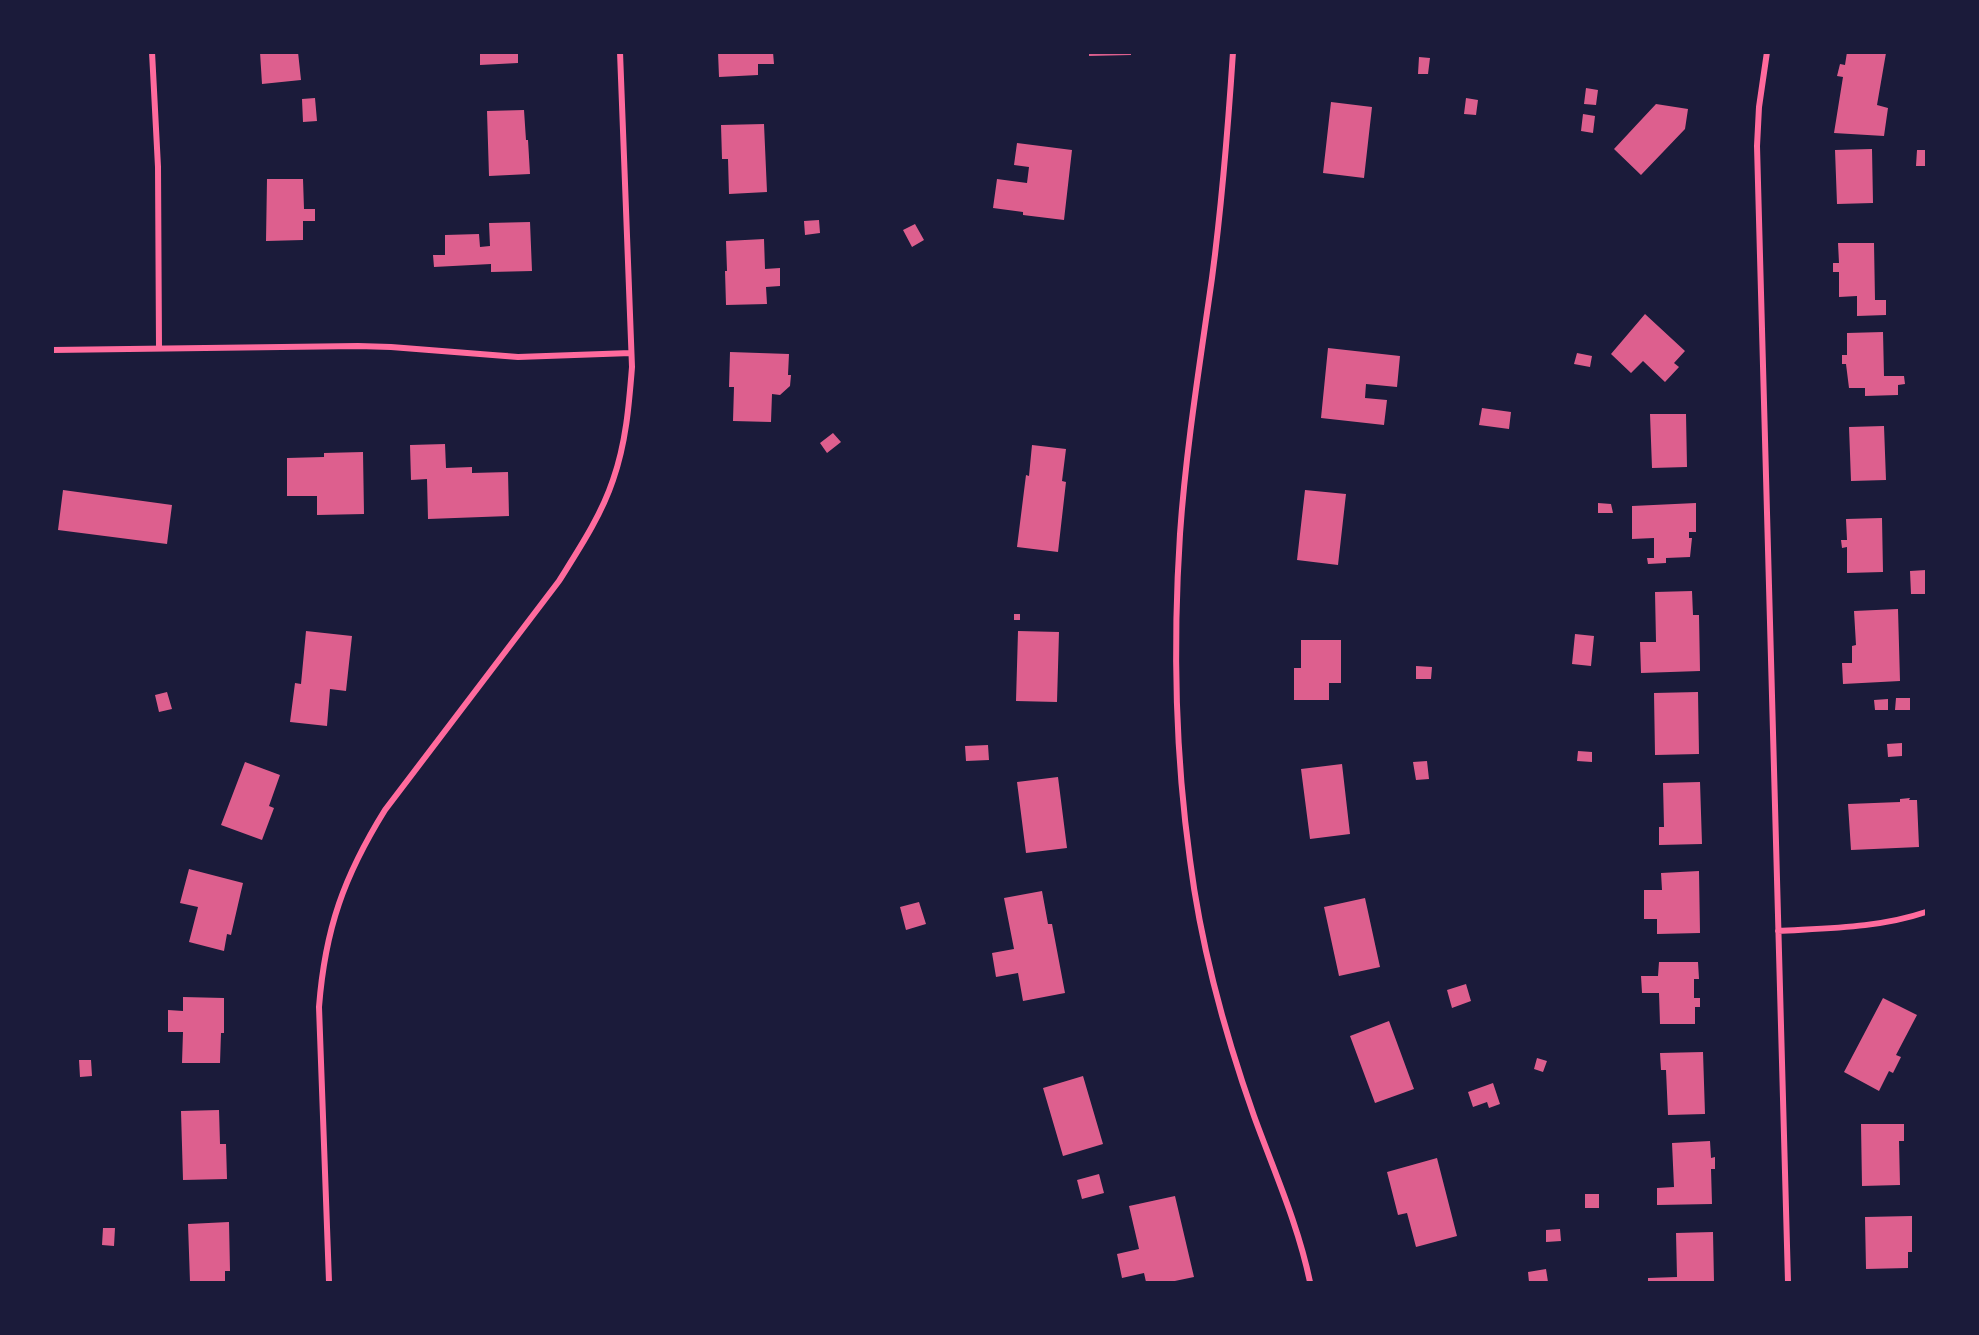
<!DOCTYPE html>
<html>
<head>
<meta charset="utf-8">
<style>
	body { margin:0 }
	#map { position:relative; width:1979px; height:1335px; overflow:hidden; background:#1b1b3a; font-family:Inter,sans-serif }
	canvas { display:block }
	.frame { position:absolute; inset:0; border:54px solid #1b1b3a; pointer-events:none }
</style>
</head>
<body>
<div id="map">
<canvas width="1979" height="1335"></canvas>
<div class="frame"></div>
</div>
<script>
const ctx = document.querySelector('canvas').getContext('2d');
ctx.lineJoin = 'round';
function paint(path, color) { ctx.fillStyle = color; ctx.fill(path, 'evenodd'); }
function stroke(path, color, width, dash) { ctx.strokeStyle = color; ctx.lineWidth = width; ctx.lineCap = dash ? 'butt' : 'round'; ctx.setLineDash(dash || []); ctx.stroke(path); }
const building = new Path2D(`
	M 260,52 L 298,52 L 301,80 L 262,84 Z
	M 480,52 L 518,52 L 518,63 L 480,65 Z
	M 718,52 L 773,52 L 774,64 L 758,64 L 758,75 L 719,77 Z
	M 1089,52 L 1131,52 L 1131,55 L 1089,56 Z
	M 1847,52 L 1886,53 L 1877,105 L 1888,108 L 1884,136 L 1834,133 L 1843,77 L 1837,76 L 1840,64 L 1845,65 Z
	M 1419,57 L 1430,58 L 1428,74 L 1418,74 Z
	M 1586,88 L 1598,90 L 1596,105 L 1584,104 Z
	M 315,98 L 317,121 L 303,122 L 302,99 Z
	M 1466,98 L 1478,100 L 1476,115 L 1464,114 Z
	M 1331,102 L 1372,107 L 1364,178 L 1323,173 Z
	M 1656,104 L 1688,109 L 1685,129 L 1641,175 L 1614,149 Z
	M 524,110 L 526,140 L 528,140 L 530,174 L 489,176 L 487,111 Z
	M 1583,114 L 1595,116 L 1593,133 L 1581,131 Z
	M 764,124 L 767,192 L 729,194 L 728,159 L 722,159 L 721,125 Z
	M 1017,143 L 1072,150 L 1064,220 L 1023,215 L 1023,212 L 993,208 L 997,179 L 1027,183 L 1029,167 L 1014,165 Z
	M 1872,149 L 1873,203 L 1837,204 L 1835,150 Z
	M 1917,150 L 1926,150 L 1926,166 L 1916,166 Z
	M 267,179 L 303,179 L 304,209 L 315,209 L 315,221 L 303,221 L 303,240 L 266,241 Z
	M 819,220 L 820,233 L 805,235 L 804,221 Z
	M 530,222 L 532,271 L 491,272 L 491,264 L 434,267 L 433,255 L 445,255 L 445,235 L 479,234 L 480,247 L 490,246 L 489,223 Z
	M 915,224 L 924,240 L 912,247 L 903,230 Z
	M 764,239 L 765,269 L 780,268 L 780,286 L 766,287 L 767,304 L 726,305 L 725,271 L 727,271 L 726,241 Z
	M 1838,243 L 1874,243 L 1875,300 L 1886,300 L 1886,315 L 1857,316 L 1857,296 L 1839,297 L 1839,272 L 1833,272 L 1833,263 L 1839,263 Z
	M 1645,314 L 1685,351 L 1674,363 L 1679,367 L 1665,382 L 1643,361 L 1631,373 L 1611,354 Z
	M 1883,332 L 1884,376 L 1904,376 L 1905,384 L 1898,385 L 1898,395 L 1865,396 L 1865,388 L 1849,388 L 1846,364 L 1842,364 L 1842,355 L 1847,355 L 1847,333 Z
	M 1328,348 L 1400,356 L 1397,387 L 1366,384 L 1365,398 L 1387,400 L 1384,425 L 1321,418 Z
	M 730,352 L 789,354 L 788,375 L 791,375 L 790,386 L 780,395 L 772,394 L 771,422 L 733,421 L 734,387 L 729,387 Z
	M 1577,353 L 1592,356 L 1590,367 L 1574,364 Z
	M 1482,408 L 1511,412 L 1509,429 L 1479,425 Z
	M 1650,414 L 1686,414 L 1687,467 L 1652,468 Z
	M 1884,426 L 1886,480 L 1851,481 L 1849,427 Z
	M 833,433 L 841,442 L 827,453 L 820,443 Z
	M 445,444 L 446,468 L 472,467 L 472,473 L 508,472 L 509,516 L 428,519 L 427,479 L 411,480 L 410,445 Z
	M 1032,445 L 1066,449 L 1062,481 L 1066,482 L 1058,552 L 1017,547 L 1026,475 L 1029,476 Z
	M 363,452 L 364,514 L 317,515 L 317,496 L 287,496 L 287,458 L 324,457 L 324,453 Z
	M 63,490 L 172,505 L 167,544 L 58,530 Z
	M 1305,490 L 1346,494 L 1338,565 L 1297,560 Z
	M 1598,503 L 1611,504 L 1613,513 L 1598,513 Z
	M 1696,503 L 1696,532 L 1689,532 L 1689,538 L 1692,538 L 1690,557 L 1666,558 L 1666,563 L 1648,564 L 1647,558 L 1654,558 L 1654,538 L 1632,539 L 1632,506 Z
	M 1882,518 L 1883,572 L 1847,573 L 1847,547 L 1842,548 L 1841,540 L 1847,540 L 1846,519 Z
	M 1926,570 L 1926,594 L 1911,594 L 1910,571 Z
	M 1692,591 L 1693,615 L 1699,615 L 1700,671 L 1641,673 L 1640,642 L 1656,642 L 1655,592 Z
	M 1898,609 L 1900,681 L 1843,684 L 1842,663 L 1852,663 L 1852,646 L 1856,645 L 1854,611 Z
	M 1014,614 L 1020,614 L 1020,620 L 1014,620 Z
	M 306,631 L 352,636 L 346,691 L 330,689 L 327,726 L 290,722 L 295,683 L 301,684 Z
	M 1018,631 L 1059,632 L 1057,702 L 1016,701 Z
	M 1575,634 L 1594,636 L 1591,666 L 1572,664 Z
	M 1301,640 L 1341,640 L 1341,683 L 1329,683 L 1329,700 L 1294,700 L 1294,668 L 1301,668 Z
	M 1416,666 L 1432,667 L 1431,679 L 1416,679 Z
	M 167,692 L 172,709 L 159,712 L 155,695 Z
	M 1698,692 L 1699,754 L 1655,755 L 1654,693 Z
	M 1896,698 L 1910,698 L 1910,710 L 1895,710 Z
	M 1888,699 L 1888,710 L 1875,710 L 1874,700 Z
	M 1902,743 L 1902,756 L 1888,757 L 1887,744 Z
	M 988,745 L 989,760 L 966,761 L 965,746 Z
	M 1578,751 L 1592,752 L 1592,762 L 1577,761 Z
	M 1427,761 L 1429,779 L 1416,780 L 1413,762 Z
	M 245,762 L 280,775 L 269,806 L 274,808 L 262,840 L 221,825 Z
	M 1342,764 L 1350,834 L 1310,839 L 1301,769 Z
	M 1058,777 L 1067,848 L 1026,853 L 1017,782 Z
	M 1700,782 L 1702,844 L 1659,845 L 1659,827 L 1664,827 L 1663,783 Z
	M 1910,798 L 1909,800 L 1917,800 L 1919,847 L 1851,850 L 1848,804 L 1900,802 L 1900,799 Z
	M 189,869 L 243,883 L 231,935 L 227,934 L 224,951 L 189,942 L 198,907 L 180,903 Z
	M 1699,871 L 1700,933 L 1657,934 L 1657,919 L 1644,919 L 1644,890 L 1662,890 L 1661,873 Z
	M 1042,891 L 1048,924 L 1052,924 L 1065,993 L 1023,1001 L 1018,973 L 996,977 L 992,953 L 1014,949 L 1004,898 Z
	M 1365,898 L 1380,967 L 1339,976 L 1324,907 Z
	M 919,902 L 926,924 L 906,930 L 900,907 Z
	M 1659,962 L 1698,962 L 1699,979 L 1694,979 L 1694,998 L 1700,998 L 1700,1007 L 1695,1007 L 1695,1024 L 1660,1024 L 1659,993 L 1642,993 L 1641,976 L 1658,976 Z
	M 1466,984 L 1471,1001 L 1452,1008 L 1447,990 Z
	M 183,997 L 224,998 L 224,1033 L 221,1033 L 220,1063 L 182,1063 L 183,1032 L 168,1032 L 168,1010 L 183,1011 Z
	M 1883,998 L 1917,1015 L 1896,1055 L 1901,1057 L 1893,1073 L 1889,1071 L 1879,1091 L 1844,1072 Z
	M 1389,1021 L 1414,1089 L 1375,1103 L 1350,1036 Z
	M 1703,1052 L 1705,1114 L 1668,1115 L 1666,1070 L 1661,1070 L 1660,1053 Z
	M 1537,1058 L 1547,1061 L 1543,1072 L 1534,1069 Z
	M 79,1060 L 91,1060 L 92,1076 L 80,1077 Z
	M 1083,1076 L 1103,1144 L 1063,1156 L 1043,1088 Z
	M 1493,1083 L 1500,1104 L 1489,1108 L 1487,1102 L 1473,1107 L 1468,1092 Z
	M 219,1110 L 220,1144 L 226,1144 L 227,1179 L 183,1180 L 181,1111 Z
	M 1861,1124 L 1904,1124 L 1904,1141 L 1899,1141 L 1900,1185 L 1862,1186 Z
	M 1710,1141 L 1711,1158 L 1715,1157 L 1715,1169 L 1711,1169 L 1712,1204 L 1657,1205 L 1657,1188 L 1674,1187 L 1672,1143 Z
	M 1437,1158 L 1457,1236 L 1416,1247 L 1407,1213 L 1398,1215 L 1387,1172 Z
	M 1099,1174 L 1104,1193 L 1082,1199 L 1077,1180 Z
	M 1585,1194 L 1599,1194 L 1599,1208 L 1585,1208 Z
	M 1175,1196 L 1194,1277 L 1170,1282 L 1146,1282 L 1144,1273 L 1122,1278 L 1117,1254 L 1139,1249 L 1129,1206 Z
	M 1912,1216 L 1912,1252 L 1908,1252 L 1908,1268 L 1866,1269 L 1865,1217 Z
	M 229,1222 L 230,1271 L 225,1271 L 225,1282 L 190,1282 L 188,1224 Z
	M 103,1228 L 115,1228 L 114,1246 L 102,1245 Z
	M 1560,1229 L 1561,1241 L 1546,1242 L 1546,1230 Z
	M 1713,1232 L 1714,1282 L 1648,1282 L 1648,1278 L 1677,1277 L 1676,1233 Z
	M 1546,1269 L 1548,1282 L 1529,1282 L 1528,1272 Z`);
const minor = new Path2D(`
	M 152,52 L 158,167 L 159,348
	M 1233,52 C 1228,128 1222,203 1212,278 C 1200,363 1186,448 1180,534 C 1173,642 1175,752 1190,860 C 1201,947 1225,1034 1254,1116 C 1274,1171 1298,1224 1310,1282
	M 1767,52 L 1759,107 L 1757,146 L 1788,1282
	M 52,350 L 358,346 L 391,347 L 518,357 L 631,353
	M 1778,931 C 1828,928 1879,928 1926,912
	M 329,1282 L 319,1007 C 325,929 344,876 385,810 L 559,581 C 579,549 601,516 613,480 C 626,443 629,405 632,367 L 620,52`);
paint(building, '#dd5f8e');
stroke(minor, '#ff6b9d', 6);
</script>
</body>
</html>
